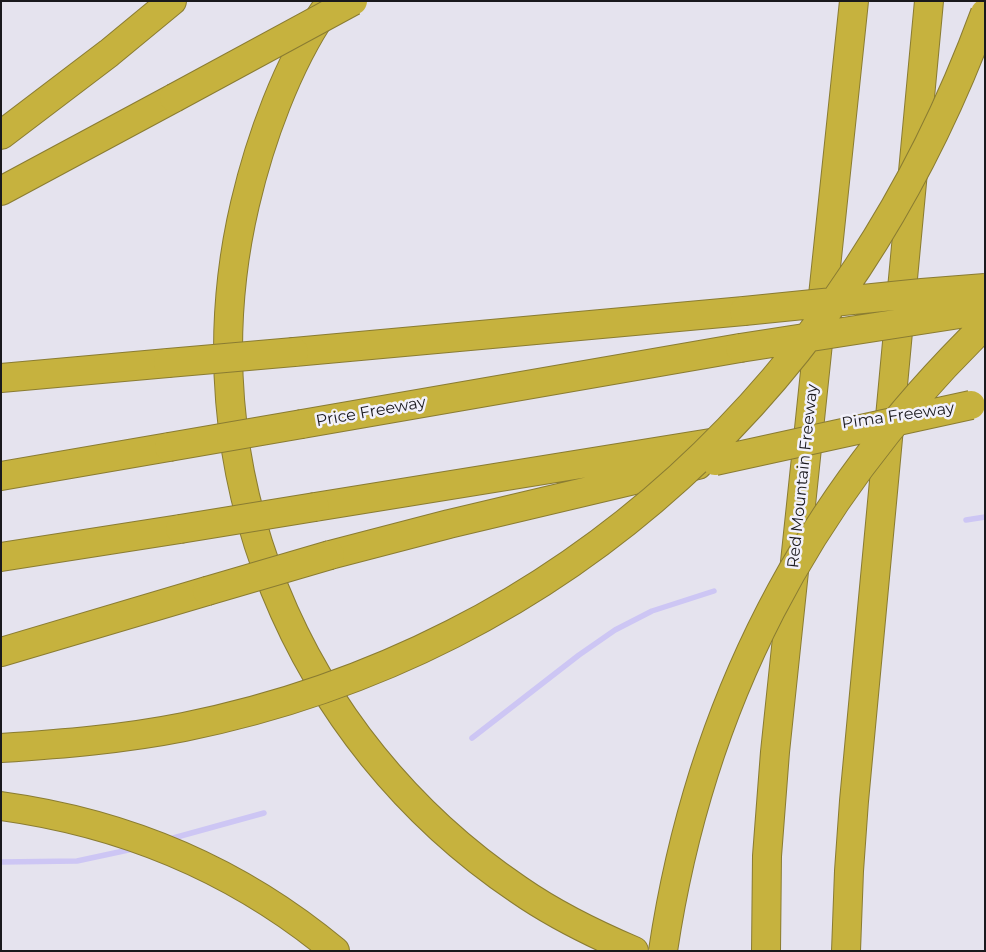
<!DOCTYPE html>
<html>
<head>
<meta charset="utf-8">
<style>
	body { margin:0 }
	#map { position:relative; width:986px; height:952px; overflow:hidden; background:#e5e3ee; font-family:Montserrat,sans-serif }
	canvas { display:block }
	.frame { position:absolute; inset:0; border:2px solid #1a191d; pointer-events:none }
</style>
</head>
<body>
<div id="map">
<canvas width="986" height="952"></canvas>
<div class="frame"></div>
</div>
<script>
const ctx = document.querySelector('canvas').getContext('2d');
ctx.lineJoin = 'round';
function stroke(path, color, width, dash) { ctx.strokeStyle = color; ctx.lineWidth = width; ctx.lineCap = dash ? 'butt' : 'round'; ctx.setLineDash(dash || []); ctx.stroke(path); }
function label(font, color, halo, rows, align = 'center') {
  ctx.font = font + ' Montserrat,sans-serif'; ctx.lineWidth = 5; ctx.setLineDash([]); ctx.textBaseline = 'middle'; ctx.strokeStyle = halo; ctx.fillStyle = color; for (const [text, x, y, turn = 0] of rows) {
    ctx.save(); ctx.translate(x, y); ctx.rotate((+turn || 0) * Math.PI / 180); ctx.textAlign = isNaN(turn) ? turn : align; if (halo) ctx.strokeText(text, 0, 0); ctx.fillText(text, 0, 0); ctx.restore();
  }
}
const stream = new Path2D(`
	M 966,520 L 985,517
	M 472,738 L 579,655 L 615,630 L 652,611 L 714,591
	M 166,840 L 264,813
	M 1,862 L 77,861 L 133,849`);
const highway = new Path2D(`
	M 324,11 C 287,65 260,140 245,204 C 183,468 295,739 519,890 C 555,915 594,934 634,951
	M 1,135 L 109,53 L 172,1
	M 1,191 L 174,98
	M 294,352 L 744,311
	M 1,378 L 168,363
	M 302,424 L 740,348
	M 1,476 L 169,447
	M 315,507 L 723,441
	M 330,555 L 449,524 L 698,465
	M 1,557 L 180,529
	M 1,652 L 207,591
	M 1,806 C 125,823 239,871 335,951
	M 766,951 L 767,856 L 775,752 L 854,1
	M 846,951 L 849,871 L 854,801 L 929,1`);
const highwayBridge = new Path2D(`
	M 174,98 L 353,1
	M 744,311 L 922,293 L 985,288
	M 740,348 L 985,310
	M 168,363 L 294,352
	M 169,447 L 302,424
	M 715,461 L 971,405
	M 180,529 L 315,507
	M 207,591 L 330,555
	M 1,748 C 62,744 124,739 184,727 C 569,649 852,377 985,13
	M 663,951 C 700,704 806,499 985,325`);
const streetNames = [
	["Price Freeway",371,412,-10],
	["Pima Freeway",898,416,-8],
	["Red Mountain Freeway",803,476,-84]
];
stroke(stream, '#cdc6f4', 5.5);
stroke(highway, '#8a7c32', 30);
stroke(highway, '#c6b23e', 28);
stroke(highwayBridge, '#8a7c32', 30, []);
stroke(highwayBridge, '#c6b23e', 28);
label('16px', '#1a191d', '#f2f1fb', streetNames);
</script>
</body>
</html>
